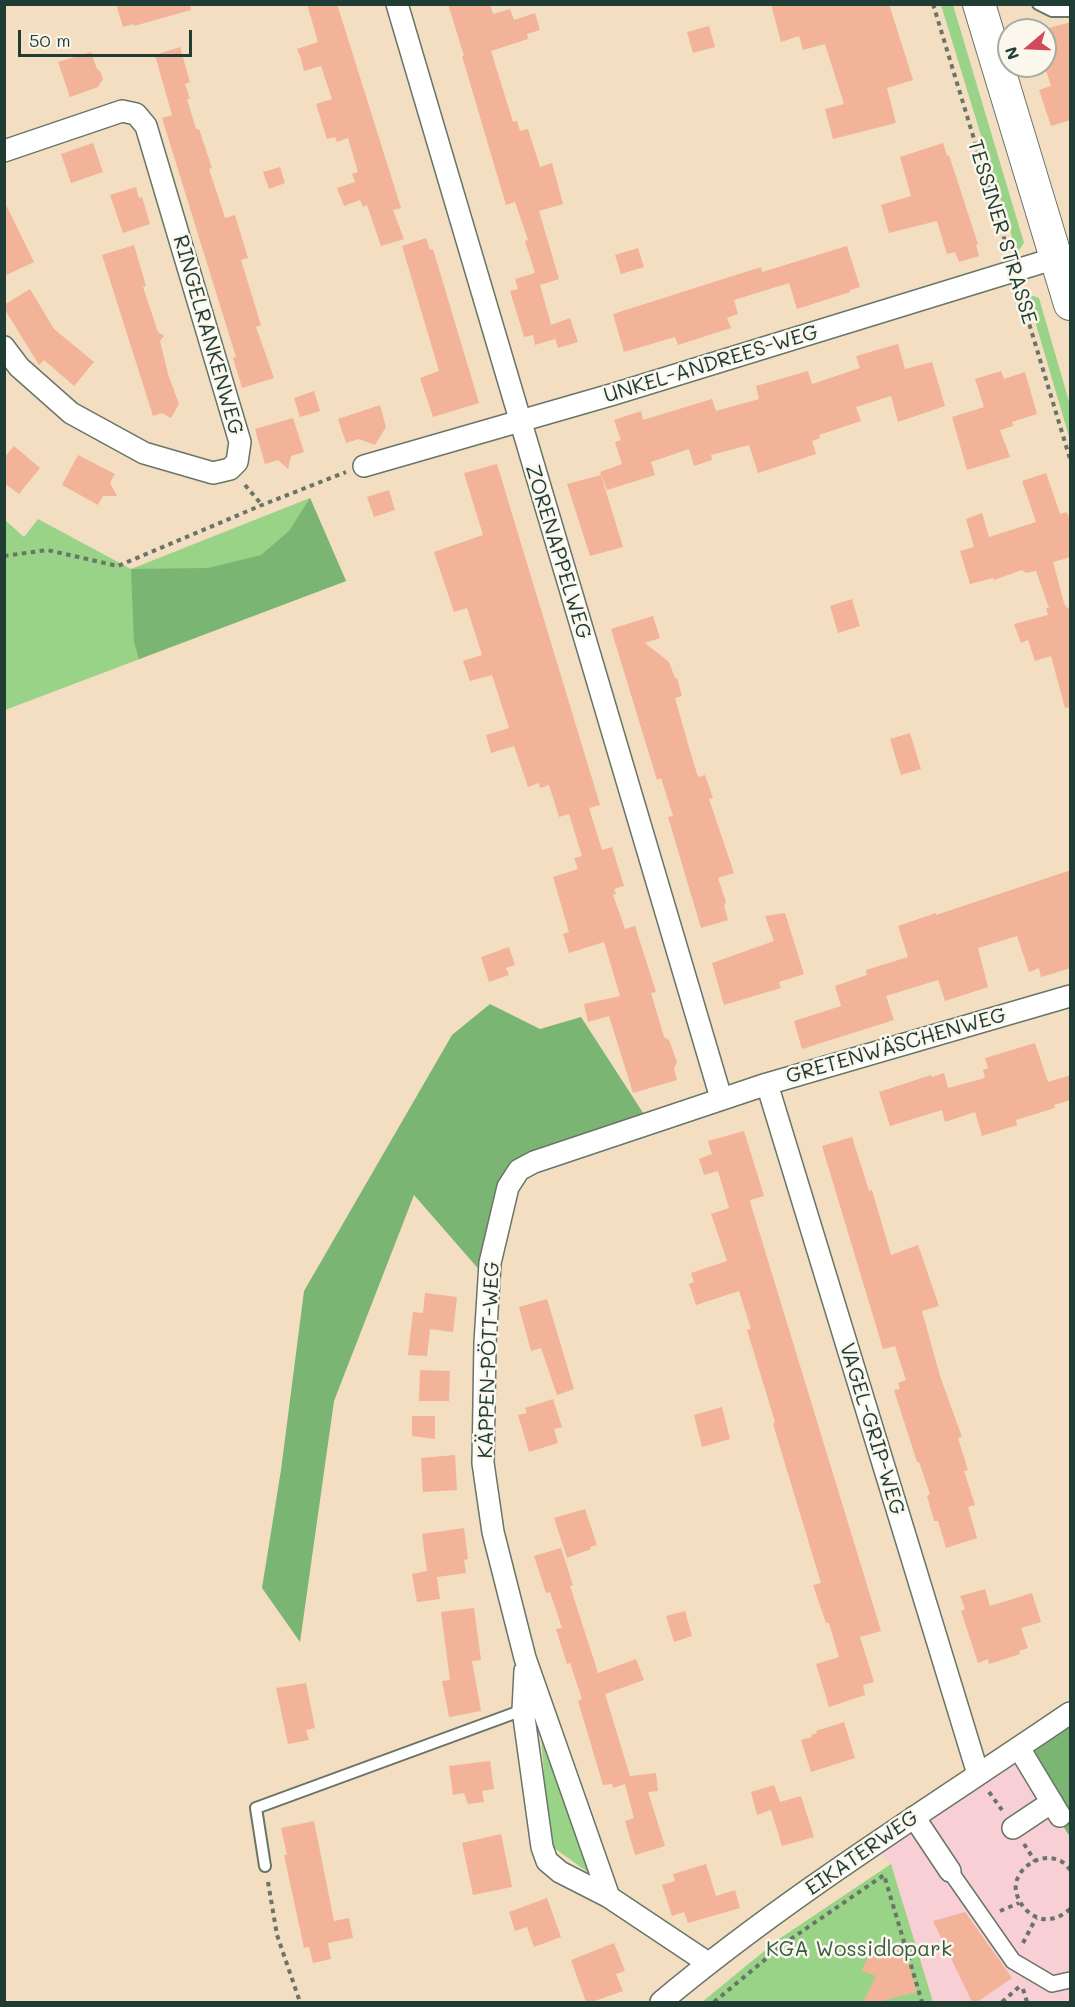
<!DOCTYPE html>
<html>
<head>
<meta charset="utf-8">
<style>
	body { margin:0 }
	#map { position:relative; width:1075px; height:2007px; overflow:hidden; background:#f3dec2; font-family:Mali,sans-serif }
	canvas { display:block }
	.frame { position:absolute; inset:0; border:6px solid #1f3d34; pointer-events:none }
	.north { position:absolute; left:997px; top:18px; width:60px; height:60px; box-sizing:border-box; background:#fbf7ec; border:2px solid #a3ada2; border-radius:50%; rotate:251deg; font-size:16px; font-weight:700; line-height:24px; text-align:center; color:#1f3d34 }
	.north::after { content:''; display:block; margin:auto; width:21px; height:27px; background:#d1495b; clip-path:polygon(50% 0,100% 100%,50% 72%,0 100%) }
	.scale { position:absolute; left:18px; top:30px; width:174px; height:27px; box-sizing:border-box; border:3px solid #1f3d34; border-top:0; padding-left:8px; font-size:18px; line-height:21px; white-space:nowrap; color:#1f3d34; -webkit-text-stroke:4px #fbf7ec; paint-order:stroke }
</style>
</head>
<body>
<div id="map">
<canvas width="1075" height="2007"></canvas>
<div class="frame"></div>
<div class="north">N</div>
<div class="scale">50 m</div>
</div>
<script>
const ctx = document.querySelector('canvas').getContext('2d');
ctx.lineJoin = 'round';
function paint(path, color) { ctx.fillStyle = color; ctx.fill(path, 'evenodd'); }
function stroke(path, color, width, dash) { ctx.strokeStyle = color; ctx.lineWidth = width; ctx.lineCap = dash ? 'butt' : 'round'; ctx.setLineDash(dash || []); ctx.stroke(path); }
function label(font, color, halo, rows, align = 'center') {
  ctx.font = font + ' Mali,sans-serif'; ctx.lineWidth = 5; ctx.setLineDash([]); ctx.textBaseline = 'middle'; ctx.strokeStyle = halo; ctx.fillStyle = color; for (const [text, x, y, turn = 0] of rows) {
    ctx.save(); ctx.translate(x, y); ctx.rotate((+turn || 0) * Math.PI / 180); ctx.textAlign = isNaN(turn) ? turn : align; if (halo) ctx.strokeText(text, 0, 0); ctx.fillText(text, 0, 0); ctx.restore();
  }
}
const built = new Path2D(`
	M 1019,1755 L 1070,1837 L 1070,2002 L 933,2002 L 891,1864 L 874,1844 Z`);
const green = new Path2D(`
	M 941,5 L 953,5 L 1024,243 L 1017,253 Z
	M 1027,294 L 1039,298 L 1070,405 L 1070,440 Z
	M 310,498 L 346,581 L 5,710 L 5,520 L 24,537 L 38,519 L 131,569 Z
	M 539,1714 L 589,1873 L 550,1845 Z
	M 891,1864 L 933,2002 L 702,2002 L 779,1939 Z`);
const forest = new Path2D(`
	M 310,498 L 346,581 L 139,659 L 134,642 L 131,569 L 208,568 L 261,555 L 289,531 Z
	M 490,1004 L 540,1029 L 581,1017 L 649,1122 L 519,1170 L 482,1273 L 414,1195 L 334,1401 L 300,1642 L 262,1588 L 281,1470 L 304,1291 L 452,1035 Z
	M 1070,1721 L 1070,1837 L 1019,1755 Z`);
const building = new Path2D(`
	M 116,4 L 190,4 L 191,10 L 134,26 L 134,24 L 123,27 Z
	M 307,4 L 337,4 L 401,208 L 393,210 L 404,239 L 381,246 L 367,205 L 363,207 L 360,200 L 344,206 L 337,188 L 355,182 L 352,174 L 358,172 L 348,138 L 337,142 L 335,137 L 327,139 L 316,104 L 332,99 L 321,66 L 304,71 L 301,59 L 297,49 L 318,42 Z
	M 448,4 L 490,4 L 493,14 L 510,9 L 514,20 L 535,13 L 540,30 L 527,34 L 528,39 L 491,51 L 513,122 L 517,121 L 520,131 L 528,129 L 540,167 L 552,163 L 563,204 L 539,211 L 559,279 L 540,285 L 555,339 L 535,345 L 533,335 L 524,337 L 510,291 L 518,289 L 515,279 L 535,273 L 525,241 L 528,240 L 515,202 L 506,205 L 462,56 L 464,56 Z
	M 771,4 L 889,4 L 913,80 L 887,88 L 896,123 L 833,139 L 825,109 L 844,104 L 825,44 L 803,50 L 799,36 L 781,42 Z
	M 1071,22 L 1071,120 L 1051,126 L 1039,90 L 1051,86 L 1045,67 L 1045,29 Z
	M 709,26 L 715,47 L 693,53 L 687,32 Z
	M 180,47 L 190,82 L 185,84 L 190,99 L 187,99 L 196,129 L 199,129 L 212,168 L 209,169 L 225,218 L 235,215 L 248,258 L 241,260 L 261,325 L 256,327 L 274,378 L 242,388 L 233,358 L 236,357 L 162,118 L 172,115 L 155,55 Z
	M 91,52 L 97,69 L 100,71 L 103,79 L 98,87 L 70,97 L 58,62 Z
	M 93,143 L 103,172 L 71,183 L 61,154 Z
	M 943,143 L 947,156 L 949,155 L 978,244 L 976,245 L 979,256 L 959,262 L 955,252 L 947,254 L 937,221 L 889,233 L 881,205 L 911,196 L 900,157 Z
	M 280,167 L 285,183 L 269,189 L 263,172 Z
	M 136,187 L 139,198 L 142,197 L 150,224 L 123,233 L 110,195 Z
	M 4,201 L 34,262 L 4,276 Z
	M 426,238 L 430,250 L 433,249 L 479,403 L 433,417 L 420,378 L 439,371 L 402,246 Z
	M 134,245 L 146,286 L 143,287 L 158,332 L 164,336 L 160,341 L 168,374 L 179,404 L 171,418 L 162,413 L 153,416 L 102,255 Z
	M 847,246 L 860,287 L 850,290 L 850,292 L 797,309 L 789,283 L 734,300 L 738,314 L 727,318 L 731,328 L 678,345 L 675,337 L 624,352 L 613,314 L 761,267 L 762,272 Z
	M 638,248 L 644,267 L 621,274 L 615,255 Z
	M 30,289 L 54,329 L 94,362 L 74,386 L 44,360 L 39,365 L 4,308 L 4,305 Z
	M 570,318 L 578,342 L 558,348 L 551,325 Z
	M 898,344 L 905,369 L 932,362 L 945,406 L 898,422 L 891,396 L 856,407 L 861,421 L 819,435 L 820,438 L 812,441 L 816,454 L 758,473 L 749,445 L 711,455 L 712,460 L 694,466 L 689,449 L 651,462 L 655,475 L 607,490 L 600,472 L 622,464 L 615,442 L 621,440 L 614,420 L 641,411 L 643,420 L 712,399 L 716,411 L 759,399 L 756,386 L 808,371 L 812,384 L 860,368 L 856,356 Z
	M 1001,371 L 1004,379 L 1025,372 L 1037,414 L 1012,422 L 1013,426 L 1000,430 L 1010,457 L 967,470 L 952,417 L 984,407 L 975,379 Z
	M 314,391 L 320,411 L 300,417 L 294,398 Z
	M 380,405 L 386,427 L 375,445 L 359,439 L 346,443 L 338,419 Z
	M 293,418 L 304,452 L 291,456 L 288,469 L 278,460 L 265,464 L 255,429 Z
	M 14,446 L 40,468 L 19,494 L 4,483 L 4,458 Z
	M 78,455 L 115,474 L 110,483 L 117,496 L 103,496 L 98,505 L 62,485 Z
	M 497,464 L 600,805 L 589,808 L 602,850 L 612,847 L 624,886 L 614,889 L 616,894 L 613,895 L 625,929 L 635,926 L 656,992 L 651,993 L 664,1037 L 669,1040 L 677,1062 L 674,1069 L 677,1080 L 633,1093 L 609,1016 L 588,1022 L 584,1004 L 620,996 L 604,942 L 569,953 L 563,934 L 569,932 L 553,877 L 578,869 L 574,858 L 582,856 L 569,814 L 559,817 L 549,785 L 540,788 L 539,783 L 528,787 L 514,746 L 491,753 L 486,735 L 509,728 L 492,675 L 470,681 L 463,661 L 482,655 L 467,608 L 454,612 L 434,552 L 483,535 L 464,473 Z
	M 1046,473 L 1060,514 L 1067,512 L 1071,525 L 1071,557 L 1053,562 L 1064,603 L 1067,608 L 1071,607 L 1071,707 L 1065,708 L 1051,656 L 1035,661 L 1028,640 L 1021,643 L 1014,624 L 1048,615 L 1046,608 L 1049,608 L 1036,571 L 1026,573 L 1022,570 L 994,580 L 993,578 L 970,584 L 960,551 L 974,547 L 966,519 L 982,513 L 989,537 L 1036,522 L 1022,481 Z
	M 601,475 L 623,547 L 590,556 L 567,484 Z
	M 389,490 L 395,510 L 374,517 L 367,497 Z
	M 852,599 L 860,626 L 838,633 L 830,606 Z
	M 653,616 L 660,638 L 645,643 L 669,662 L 675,678 L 677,678 L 682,696 L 675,698 L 688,744 L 698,777 L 705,775 L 713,798 L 709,799 L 734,873 L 718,878 L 726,902 L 724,906 L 728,920 L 701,928 L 668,817 L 673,816 L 661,778 L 657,780 L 611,629 Z
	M 910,733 L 921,769 L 901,775 L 890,739 Z
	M 1071,870 L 1071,968 L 1041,977 L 1039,968 L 1029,972 L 1017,936 L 978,948 L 988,987 L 945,1001 L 938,980 L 886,996 L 894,1020 L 802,1049 L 794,1021 L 841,1006 L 835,986 L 867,975 L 866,970 L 908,957 L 898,926 L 936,913 L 936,915 Z
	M 785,913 L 804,974 L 779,982 L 781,988 L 724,1005 L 712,963 L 774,941 L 765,916 Z
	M 509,947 L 515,965 L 506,968 L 509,975 L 489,982 L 481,957 Z
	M 1035,1043 L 1048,1082 L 1071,1075 L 1071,1100 L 1054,1105 L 1055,1108 L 1016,1120 L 1017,1125 L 982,1136 L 975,1112 L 945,1122 L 942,1110 L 890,1126 L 879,1092 L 931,1075 L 932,1077 L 944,1073 L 948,1088 L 985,1078 L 983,1070 L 988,1068 L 985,1058 Z
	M 744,1131 L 764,1196 L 750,1200 L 751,1205 L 881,1631 L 860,1637 L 874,1682 L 863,1685 L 865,1695 L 829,1707 L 816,1664 L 839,1657 L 829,1623 L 826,1623 L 813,1585 L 821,1583 L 773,1424 L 775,1422 L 747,1330 L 751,1329 L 739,1291 L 696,1305 L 689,1284 L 694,1282 L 691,1273 L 727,1261 L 711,1214 L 729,1208 L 718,1171 L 704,1175 L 699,1159 L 712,1154 L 708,1141 Z
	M 852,1137 L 869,1191 L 872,1190 L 891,1255 L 918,1245 L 939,1306 L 922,1311 L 940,1376 L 962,1437 L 958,1438 L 968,1470 L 964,1471 L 975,1505 L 968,1507 L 977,1538 L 946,1548 L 938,1521 L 934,1521 L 927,1496 L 930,1494 L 919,1462 L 917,1462 L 894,1390 L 900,1389 L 898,1383 L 906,1380 L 895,1346 L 883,1349 L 822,1146 Z
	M 425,1293 L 457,1297 L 453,1332 L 430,1329 L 427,1356 L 408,1355 L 413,1312 L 423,1313 Z
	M 547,1299 L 574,1389 L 557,1395 L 541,1348 L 531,1351 L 519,1307 Z
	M 420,1370 L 450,1371 L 449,1401 L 419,1401 Z
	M 553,1399 L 562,1427 L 554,1429 L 558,1443 L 529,1452 L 518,1415 L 527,1413 L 525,1408 Z
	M 722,1407 L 730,1439 L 702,1447 L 694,1415 Z
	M 412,1416 L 435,1416 L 435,1439 L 412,1436 Z
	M 455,1455 L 457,1490 L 423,1492 L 421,1458 Z
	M 585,1509 L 597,1545 L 590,1547 L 591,1549 L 567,1558 L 554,1518 Z
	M 464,1528 L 468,1559 L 464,1560 L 466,1573 L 437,1577 L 440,1599 L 417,1602 L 412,1574 L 427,1571 L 422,1534 Z
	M 561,1548 L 573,1585 L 570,1586 L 598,1673 L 636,1659 L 644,1680 L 605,1694 L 630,1776 L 656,1773 L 658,1791 L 648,1792 L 665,1846 L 635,1855 L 625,1821 L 634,1818 L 625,1784 L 613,1788 L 612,1784 L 603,1785 L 578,1701 L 582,1699 L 570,1663 L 567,1664 L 556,1629 L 562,1628 L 550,1592 L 546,1593 L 534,1556 Z
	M 985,1589 L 990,1606 L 1032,1593 L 1041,1622 L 1021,1628 L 1028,1648 L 1019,1651 L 1020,1654 L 989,1664 L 988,1659 L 978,1663 L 961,1611 L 965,1609 L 960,1596 Z
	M 474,1608 L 481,1660 L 472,1661 L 481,1711 L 449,1717 L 442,1681 L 450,1680 L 441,1612 Z
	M 685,1611 L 692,1636 L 674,1642 L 666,1616 Z
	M 306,1683 L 315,1728 L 306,1730 L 309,1740 L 288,1744 L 276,1688 Z
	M 844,1722 L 855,1758 L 811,1772 L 801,1740 L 812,1737 L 811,1735 L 817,1733 L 816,1731 Z
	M 490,1761 L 494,1789 L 482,1791 L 484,1802 L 468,1804 L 464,1793 L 453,1795 L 449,1766 Z
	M 774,1785 L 780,1802 L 801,1796 L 814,1837 L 782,1846 L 771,1810 L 757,1815 L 751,1792 Z
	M 314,1821 L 334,1921 L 349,1918 L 353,1938 L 328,1943 L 331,1959 L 313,1963 L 309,1947 L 304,1948 L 284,1855 L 287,1855 L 281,1828 Z
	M 501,1834 L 512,1887 L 473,1895 L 462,1843 Z
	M 706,1864 L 716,1896 L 735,1890 L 740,1908 L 688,1923 L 684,1912 L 672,1916 L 662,1885 L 675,1881 L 673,1874 Z
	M 547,1898 L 561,1937 L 534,1947 L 527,1927 L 515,1931 L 509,1912 Z
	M 965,1912 L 1012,1978 L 977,2002 L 972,2002 L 933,1921 Z
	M 614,1943 L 625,1971 L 616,1974 L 623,1991 L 592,2002 L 586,2002 L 571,1960 Z
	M 904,1946 L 917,1992 L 878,2002 L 863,2002 L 876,1976 L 862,1971 L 868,1956 Z`);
const path = new Path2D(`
	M 933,4 L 1008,251
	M 1019,290 L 1070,459
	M 245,485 L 262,505
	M 4,556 L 47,550 L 118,566 L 262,505 L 346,472
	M 989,1792 L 1002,1810
	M 1024,1844 L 1035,1861
	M 1070,1870 C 1068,1867 1064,1862 1060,1861 C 1043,1852 1020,1865 1016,1883 C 1013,1901 1032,1922 1050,1919 C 1058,1918 1064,1914 1070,1909
	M 268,1882 L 277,1935 L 300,2002
	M 1000,1911 L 1019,1903
	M 1023,1943 L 1036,1918
	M 1023,1989 L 1027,2002
	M 714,2002 L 785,1943 L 884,1875 L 922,2002
	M 1002,2002 L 1019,1987`);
const service = new Path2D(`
	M 1038,4 L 1052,11 L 1070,11
	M 265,1866 L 256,1808 L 523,1710`);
const pedestrian = new Path2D(`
	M 950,1871 L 1013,1961 L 1052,1984 L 1070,1980`);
const minor = new Path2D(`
	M 397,4 L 721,1098
	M 4,151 L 122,111 L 136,114 L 146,126 L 240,442 L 237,462 L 230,469 L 213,473 L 144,453 L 71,413 L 19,367 L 4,347
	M 364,466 L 614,394 L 1056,258
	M 767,1084 L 978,1774
	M 525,1671 L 523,1710 L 542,1847 L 547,1861 L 560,1872 L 609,1897 L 708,1963
	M 1019,1748 L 1060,1816
	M 914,1817 L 950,1871
	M 1013,1828 L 1052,1802
	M 609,1897 L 525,1658 L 493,1532 L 483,1463 L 485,1343 L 490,1263 L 508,1187 L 519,1170 L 534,1162 L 767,1084 L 1070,996
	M 661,2002 C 789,1895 932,1807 1070,1713`);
const primary = new Path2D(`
	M 979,4 L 1070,304`);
const streetNames = [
	["TESSINER STRASSE",1002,232,73],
	["RINGELRANKENWEG",208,335,74],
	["UNKEL-ANDREES-WEG",711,364,-17],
	["ZORENAPPELWEG",558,552,73],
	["GRETENWÄSCHENWEG",896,1046,-16],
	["KÄPPEN-PÖTT-WEG",489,1360,-88],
	["VAGEL-GRIP-WEG",872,1429,73],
	["EIKATERWEG",862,1853,-35]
];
const parkNames = [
	["KGA Wossidlopark",859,1950]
];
paint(built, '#f7cfd4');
paint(green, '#99d387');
paint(forest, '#7ab574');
paint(building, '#f2b398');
stroke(service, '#697566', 14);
stroke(pedestrian, '#697566', 18);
stroke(minor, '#697566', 24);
stroke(primary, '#697566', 34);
stroke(path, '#697566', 4, [4.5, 4.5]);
stroke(service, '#fff', 10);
stroke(pedestrian, '#fff', 15);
stroke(minor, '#fff', 21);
stroke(primary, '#fff', 32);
label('21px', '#1f3d34', '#fbf7ec', streetNames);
label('21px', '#375b45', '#fbf7ec', parkNames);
</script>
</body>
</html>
